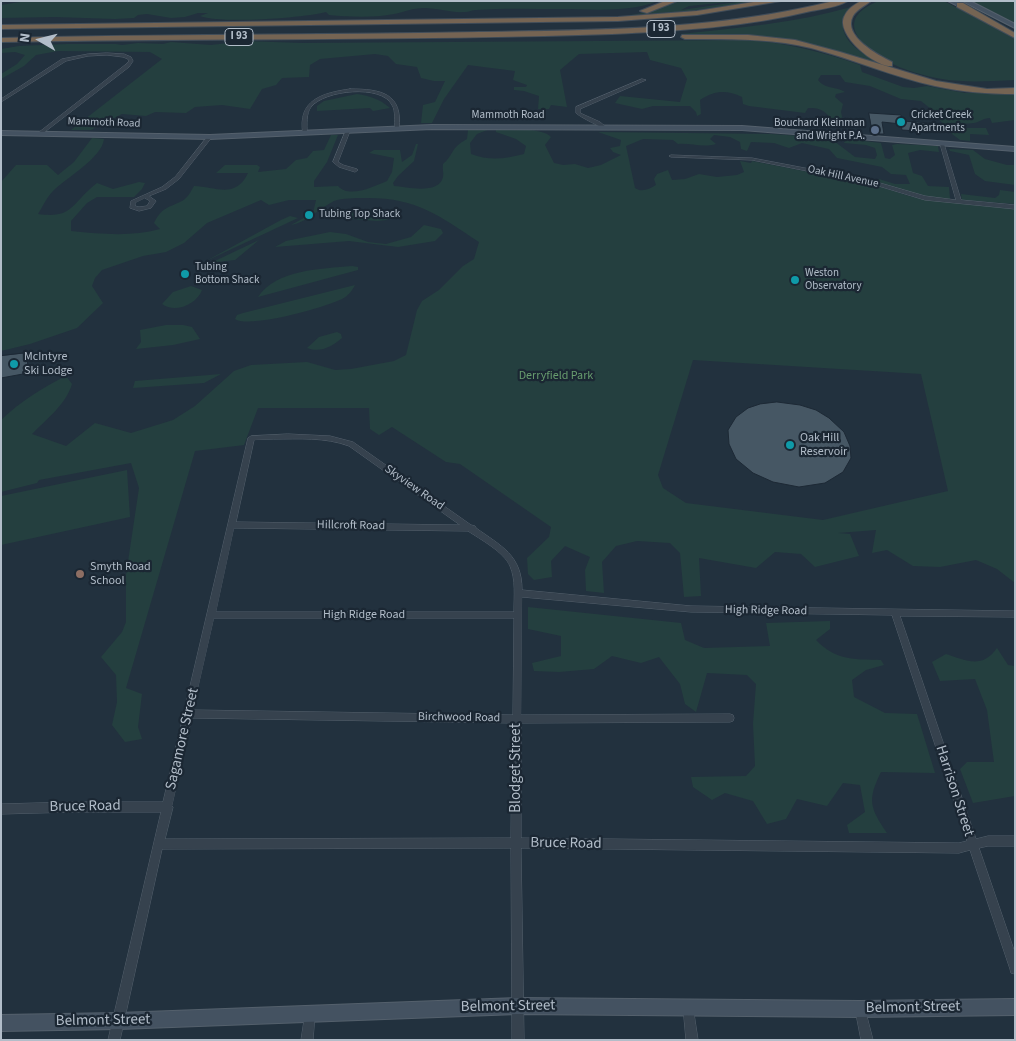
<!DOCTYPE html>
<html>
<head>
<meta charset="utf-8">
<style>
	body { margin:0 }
	#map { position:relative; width:1016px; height:1041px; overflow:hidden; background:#22313e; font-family:"Source Sans 3",sans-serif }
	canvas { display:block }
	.frame { position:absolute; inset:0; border:2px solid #b2bdc9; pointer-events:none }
	.north { position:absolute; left:15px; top:15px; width:50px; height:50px; -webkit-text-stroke:4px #1b2733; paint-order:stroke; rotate:278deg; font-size:14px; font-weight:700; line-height:20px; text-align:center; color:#b2bdc9 }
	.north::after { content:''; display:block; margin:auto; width:18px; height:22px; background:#b2bdc9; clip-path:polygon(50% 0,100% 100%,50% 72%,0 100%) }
</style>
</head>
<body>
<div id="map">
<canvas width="1016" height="1041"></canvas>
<div class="frame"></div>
<div class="north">N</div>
</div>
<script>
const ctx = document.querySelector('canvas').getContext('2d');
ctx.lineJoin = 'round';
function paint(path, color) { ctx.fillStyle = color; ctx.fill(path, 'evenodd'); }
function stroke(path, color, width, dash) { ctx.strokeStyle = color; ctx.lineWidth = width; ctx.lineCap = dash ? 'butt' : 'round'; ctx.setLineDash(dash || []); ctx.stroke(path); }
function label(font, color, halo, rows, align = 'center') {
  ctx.font = font + ' "Source Sans 3",sans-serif'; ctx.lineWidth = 4.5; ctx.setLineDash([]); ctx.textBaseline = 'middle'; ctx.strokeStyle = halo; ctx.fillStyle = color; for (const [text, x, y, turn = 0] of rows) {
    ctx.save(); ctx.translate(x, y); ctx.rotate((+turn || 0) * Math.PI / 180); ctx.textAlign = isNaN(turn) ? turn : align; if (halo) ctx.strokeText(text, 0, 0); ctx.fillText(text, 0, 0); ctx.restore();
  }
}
const green = new Path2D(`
	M 26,1 L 658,1 C 627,13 593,9 560,9 C 532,9 504,8 476,10 C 472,10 469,12 465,12 C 451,13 438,8 424,8 C 413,8 404,12 394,14 C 373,18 350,17 329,15 L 326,12 C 303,18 221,24 200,16 L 208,13 L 198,13 L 185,17 L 171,18 L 147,14 L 138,15 L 134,18 L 115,19 L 55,17 L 1,18 L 1,5 Z
	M 677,1 L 739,1 L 689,6 L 681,10 L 744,1 L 757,1 L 690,11 L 629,15 L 649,12 Z
	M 879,1 L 944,1 L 1015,39 L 1015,80 C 990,81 966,83 942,79 C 924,76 903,70 887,61 C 857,44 835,18 879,1 Z
	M 971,1 L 1015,1 L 1015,23 Z
	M 851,7 C 812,53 926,79 954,88 L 803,42 L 753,36 L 680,34 C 738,28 795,23 851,7 Z
	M 747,40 C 787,43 823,52 860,65 L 862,72 L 903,87 L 914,88 L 927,86 L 965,93 L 1015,93 L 1015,120 L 992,123 L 990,118 C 983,118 980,122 974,123 C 967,124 961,123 954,126 L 954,128 L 986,128 L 989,135 L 970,134 L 970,141 L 960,140 L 952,134 L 937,117 L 936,113 L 921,101 L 901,99 L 870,86 L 845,82 L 840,75 L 821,75 L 818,80 C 826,90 836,86 845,92 L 836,94 L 835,97 L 843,104 L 841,112 L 843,121 L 830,118 C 824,109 818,108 808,108 L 805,113 L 749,106 L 743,104 L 742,97 C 727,90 715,90 700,100 L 701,114 L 697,116 L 696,112 L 690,106 L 653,106 L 642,109 L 615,103 L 620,96 L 680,102 L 687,79 L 681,68 L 650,60 L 647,52 L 579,54 L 560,70 L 567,107 L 551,105 L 549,109 L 538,109 L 539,96 L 524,91 L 514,90 L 514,87 L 526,87 L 527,85 L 513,80 L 515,71 L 468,65 L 444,99 L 432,123 L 421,123 L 423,105 L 435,102 L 445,81 L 434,81 L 421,78 L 417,67 L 396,64 L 388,56 L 375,54 L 320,59 L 310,65 L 309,77 L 282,78 L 276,85 L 262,89 L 250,109 L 222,105 L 195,107 L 186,113 L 155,112 L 146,116 L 122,114 L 91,130 L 71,130 L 162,59 L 150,52 L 58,51 L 36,55 L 24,66 L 1,79 L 1,74 L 17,64 L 25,55 L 15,52 L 1,53 L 1,49 L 19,46 L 67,44 L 116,44 L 122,45 L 138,43 L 163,44 L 171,42 L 211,45 L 245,41 L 301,43 Z
	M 357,94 C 370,96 380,99 390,108 L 373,111 L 370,108 L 317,111 L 317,106 L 324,101 Z
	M 490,129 L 477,134 L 470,143 L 471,154 C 489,161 505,159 524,154 L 526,146 L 516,139 L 496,132 L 496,129 C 509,130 542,127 551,137 L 545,145 L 554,163 L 563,165 L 575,164 L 588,168 L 601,165 L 621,155 L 613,152 L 610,148 L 620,146 L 621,140 L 598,132 L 771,134 L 830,138 L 855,157 L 875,159 L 877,155 L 875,148 L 866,145 L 844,143 L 846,139 L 881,143 L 885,158 L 890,159 L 895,155 L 892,145 L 897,144 L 938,146 L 939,152 L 920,150 L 908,153 L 913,173 L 922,176 L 928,186 L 949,187 L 950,199 L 927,197 L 877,183 L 879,179 L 895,184 L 910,184 L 906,175 L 891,174 L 882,167 L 837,158 L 829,149 L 802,143 L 789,148 L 774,143 L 751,142 L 747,151 L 741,149 L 740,142 L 730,137 L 714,135 L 710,139 L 716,144 C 703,148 691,143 678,144 L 673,140 L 643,139 L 626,146 L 635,188 C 642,193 649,189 656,185 L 654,179 L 657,174 L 668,170 L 672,180 L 685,179 L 699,174 L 717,177 L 737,175 L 744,172 L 740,161 L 751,163 L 752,161 L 875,185 L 909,196 L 929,200 L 1015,209 L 1015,583 L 997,569 L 976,560 L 940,567 L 913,566 L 887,550 L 872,553 L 876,530 L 838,533 L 850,534 L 859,556 L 815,567 L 801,554 L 775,552 L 756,568 L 699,558 L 701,596 L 684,597 L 680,553 L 670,543 L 637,541 L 616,546 L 602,562 L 604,593 L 586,591 L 585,570 L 590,557 L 565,546 L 551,561 L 552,577 L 534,580 L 528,574 L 527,558 L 549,537 L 551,527 L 460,464 L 446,462 L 392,427 L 379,435 L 370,429 L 369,408 L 258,408 L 244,445 L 195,451 L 126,688 L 142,694 L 138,727 L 142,739 L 125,742 L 112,725 L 117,702 L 116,675 L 101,657 L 122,632 L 126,622 L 126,575 L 139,488 L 131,463 L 39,480 L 37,483 L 1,492 L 1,420 C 21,401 42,388 66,376 L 72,384 C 66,404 47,419 32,434 L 66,446 L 95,423 L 131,433 L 173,420 L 195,406 L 234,371 L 251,365 L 307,362 L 335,370 L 351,369 L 394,361 L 406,355 L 417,310 L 422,301 L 439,290 L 463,266 L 474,259 L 479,242 C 438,215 416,197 364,198 C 355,198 342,198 334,201 C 318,209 308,222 291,225 L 313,213 L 316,200 L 289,200 L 269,205 L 261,200 L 207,223 L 184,243 L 166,252 L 143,256 L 102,270 L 95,278 L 92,286 L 103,303 L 77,328 L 30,344 L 1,351 L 1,182 L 16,165 L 47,165 L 58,175 L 74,162 L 92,138 L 104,139 C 102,158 66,178 53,191 C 47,197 43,206 38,214 C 74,219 71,203 97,183 L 113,189 L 139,182 L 145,183 L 142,189 L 134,197 L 97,197 L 87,203 L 71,221 L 71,231 C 102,234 131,237 160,229 L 154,223 C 162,207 168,208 182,201 C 188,198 191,191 194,186 C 216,187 236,199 248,173 L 216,173 L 225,165 L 257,165 L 260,167 L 258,172 L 286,169 L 296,160 L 307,158 L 313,151 L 324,150 L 331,135 L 338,135 L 327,162 L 314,181 L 314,187 L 338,186 C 349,199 375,186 387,181 L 392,172 L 394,158 L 369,153 L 374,150 L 400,150 L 402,162 L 412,155 L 416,144 L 418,144 L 414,161 L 398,176 L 393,183 L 394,186 C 407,187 439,195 443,177 C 444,173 442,168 443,164 C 454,155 450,148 467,139 L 468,130 ZM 693,360 L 921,374 L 948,491 L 823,520 L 686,503 L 663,488 L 658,475 Z
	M 949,149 L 973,150 L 985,159 L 1007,165 L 1015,165 L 1015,185 L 985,181 L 975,174 L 969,155 L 950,151 Z
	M 1000,190 L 1015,192 L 1015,204 L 962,200 L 961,194 L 995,198 L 999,195 Z
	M 358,209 L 375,210 L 394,216 L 387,220 L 377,221 L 328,217 L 331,213 Z
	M 290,216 L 298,218 L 206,261 L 281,220 Z
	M 424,225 L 441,229 L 443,233 L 435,241 L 398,247 L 349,241 L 275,247 L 286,241 L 330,232 L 346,234 L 368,242 L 386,244 L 411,237 Z
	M 259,240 L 235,260 L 217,262 L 198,269 Z
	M 352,266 L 358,267 L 358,270 L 258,297 C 277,269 321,269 352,266 Z
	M 355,285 C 352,291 348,296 342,299 C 326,307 249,329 235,319 L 237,315 L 243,313 Z
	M 191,286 L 202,290 C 197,304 175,314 162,304 L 173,292 Z
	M 166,325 L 183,325 L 192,327 L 200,339 L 173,345 L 136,349 L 141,342 L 140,330 Z
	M 337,332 L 341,334 L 342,338 C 331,347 321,353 307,348 L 319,337 Z
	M 221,374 L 204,383 L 133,388 L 135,381 Z
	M 127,470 L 130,517 L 1,545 L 1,496 Z
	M 528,607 L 681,623 L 685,640 L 704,648 L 770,646 L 766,623 L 830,621 L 830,629 L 816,640 C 836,661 854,659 881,660 L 884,665 L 866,670 L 852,680 L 854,697 L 885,713 L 917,714 L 935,773 L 881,772 C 867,800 870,808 887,833 L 849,833 L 847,825 L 865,812 L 860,785 L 843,783 L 827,806 L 797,799 L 786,819 L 767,824 L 753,801 L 725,793 L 712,800 L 693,787 L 691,777 L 746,776 L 755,766 L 753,724 L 756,684 L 747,675 L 707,673 L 696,712 L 685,704 L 680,684 L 659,657 L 641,663 L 612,656 L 594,669 L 559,672 L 534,671 L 532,663 L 561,656 L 561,636 L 528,629 Z
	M 997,648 L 1008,665 L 1015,666 L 1015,796 L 973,803 L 960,769 L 967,762 L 994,762 L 987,710 L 975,679 L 940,681 L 932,662 L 946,654 C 967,661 982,669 997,648 Z`);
const building = new Path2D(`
	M 869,113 L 901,115 L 902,121 L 931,123 L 933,132 L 902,130 L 901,124 L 882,122 L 884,134 L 873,134 Z
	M 27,353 L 28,370 L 23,371 L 23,374 L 1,378 L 1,356 Z
	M 777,402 L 800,405 L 816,410 L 829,418 L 844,432 L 850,446 L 851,458 L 843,472 L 825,483 L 799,487 L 773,482 L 753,473 L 736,459 L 729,444 L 728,430 L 736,417 L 748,408 L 760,404 Z`);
const street = new Path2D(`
	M 107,53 L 124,54 L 131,57 L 133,61 L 129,67 L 42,134 L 38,133 L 125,65 L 129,61 L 128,59 L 123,57 L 107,55 L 88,56 L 66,61 L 1,102 L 1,99 L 62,59 L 88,54 Z
	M 642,79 L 646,80 L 580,109 L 580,113 L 600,122 L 607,128 L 607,129 C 602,128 580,117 576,113 L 576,107 Z
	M 350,89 C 381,89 403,93 399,129 L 395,128 C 394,121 396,111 392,105 C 382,84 324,90 311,107 C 306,113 307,125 307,133 L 303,134 C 297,100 322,93 350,89 Z
	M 346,130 L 350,131 L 338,162 L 343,165 L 357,169 L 358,170 L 355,172 L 339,167 L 333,162 Z
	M 208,136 L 212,137 L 179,179 L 166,189 L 149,196 L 156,201 L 151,208 L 139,211 L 130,208 L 131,201 L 162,187 L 175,177 ZM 145,198 L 150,201 L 147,206 L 139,207 L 135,206 L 135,203 Z
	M 940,143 L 944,144 L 961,200 L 1015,205 L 1015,209 L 925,200 L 872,184 L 752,160 L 671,157 L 669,156 L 671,155 L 752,158 L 873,181 L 925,196 L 956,200 L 940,144 Z
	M 288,434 L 330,436 L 353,442 L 471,525 L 475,526 L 476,528 C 501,546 522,555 522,590 L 691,606 L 1015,611 L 1015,617 L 900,616 L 976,839 L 988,836 L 1015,836 L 1015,846 L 988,846 L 979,848 L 1015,953 L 1015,974 L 1011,973 L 1010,969 L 970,850 L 959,853 L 521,848 L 524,1040 L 512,1040 L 511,848 L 162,849 L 120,1040 L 108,1040 L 161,812 L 74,812 L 1,814 L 1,804 L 74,802 L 163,802 L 248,438 L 251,436 ZM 274,439 C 299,439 325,437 349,446 L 460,525 L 236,522 L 254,440 ZM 234,528 L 468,531 C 480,539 504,552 510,566 C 516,580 514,596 514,612 L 216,612 ZM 522,597 L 691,612 L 892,615 L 967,841 L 959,843 L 521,838 L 521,723 L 730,722 L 733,721 L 734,718 L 733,715 L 730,714 L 521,715 ZM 214,618 L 514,618 L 513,715 L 193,710 ZM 192,718 L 512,723 L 511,838 L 165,839 L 173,807 L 172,806 Z
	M 688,1002 L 692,1003 L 693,1007 L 698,1040 L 686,1040 L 683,1007 L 684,1003 Z
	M 860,1004 L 864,1005 L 865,1009 L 873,1040 L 861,1040 L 855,1009 L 856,1005 Z
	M 310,1009 L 314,1010 L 315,1014 L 313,1040 L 301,1040 L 305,1014 L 306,1010 Z`);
const secondary = new Path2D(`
	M 948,1 L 956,1 L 973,10 L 968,11 Z
	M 962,1 L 970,1 L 1015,24 L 1015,28 Z
	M 432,125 L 742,126 L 1015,147 L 1015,151 L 742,130 L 432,129 L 210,139 L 1,135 L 1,131 L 210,135 Z
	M 518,998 L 860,1001 L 1015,999 L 1015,1015 L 860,1017 L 518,1014 L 119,1029 L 1,1031 L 1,1015 L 119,1013 Z`);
const highway = new Path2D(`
	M 665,1 L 677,1 L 647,13 L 640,11 Z
	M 760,1 L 781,1 L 697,15 L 618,21 L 1,29 L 1,25 L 618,17 L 697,11 Z
	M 834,1 L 848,1 C 838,7 823,9 811,11 C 746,27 678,31 612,34 C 408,41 205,38 1,42 L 1,38 C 161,34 320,35 479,32 C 598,30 718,30 834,1 Z
	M 861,1 L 871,1 C 865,6 857,9 853,16 C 842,36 878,55 892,62 L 892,66 C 876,68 836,35 844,17 C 847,9 854,5 861,1 Z
	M 957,3 L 963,3 L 1015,33 L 1015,38 L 957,7 Z
	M 682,35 L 748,35 L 795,40 L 840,52 L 936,81 L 987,89 L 1015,88 L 1015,94 C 988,94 962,92 935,86 C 893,77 853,59 811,48 C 770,38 727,39 685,39 L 681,37 Z`);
const markers = [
	[901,122,5,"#0f9aa8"],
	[875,130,5,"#5c6f8a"],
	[309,215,5,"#0f9aa8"],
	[185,274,5,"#0f9aa8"],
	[795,280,5,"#0f9aa8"],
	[14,364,5,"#0f9aa8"],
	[790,445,5,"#0f9aa8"],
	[80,574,5,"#8d6e63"]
];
const shields = [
	[661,29,28],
	[239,37,28]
];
const shieldNames = [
	["I 93",661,29],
	["I 93",239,37]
];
const farStreetnames = [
	["Mammoth Road",508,116],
	["Mammoth Road",104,123,2],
	["Oak Hill Avenue",843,177,12]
];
const farPoinames = [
	["Cricket Creek",911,116],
	["Apartments",911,129],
	["Bouchard Kleinman",865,124,"right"],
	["and Wright P.A.",865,137,"right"],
	["Tubing Top Shack",319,215],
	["Tubing",195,268],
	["Bottom Shack",195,281],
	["Weston",805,274],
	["Observatory",805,287]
];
const poiNames = [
	["McIntyre",24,357],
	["Ski Lodge",24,371],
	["Oak Hill",800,438],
	["Reservoir",800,452],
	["Smyth Road",90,567],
	["School",90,581]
];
const parkNames = [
	["Derryfield Park",556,376]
];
const streetNames = [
	["Skyview Road",414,488,35],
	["Hillcroft Road",351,526,1],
	["High Ridge Road",766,611,1],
	["High Ridge Road",364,615],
	["Birchwood Road",459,718,1]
];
const nearStreetnames = [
	["Sagamore Street",183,739,-77],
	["Blodget Street",517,768,-90],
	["Harrison Street",954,791,72],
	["Bruce Road",85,807,-1],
	["Bruce Road",566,844,1],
	["Belmont Street",508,1007,-1],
	["Belmont Street",913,1008,-1],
	["Belmont Street",103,1021,-1]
];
paint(green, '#243f3f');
paint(building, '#465764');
stroke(building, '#1d2935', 1);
stroke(street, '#54606c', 1);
stroke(secondary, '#54606c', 2);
stroke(highway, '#414d59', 2);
paint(street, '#36424e');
paint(secondary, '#445261');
paint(highway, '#756453');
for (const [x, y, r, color] of markers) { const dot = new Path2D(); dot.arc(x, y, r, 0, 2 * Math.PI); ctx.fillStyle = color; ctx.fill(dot); stroke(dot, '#1b2733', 2); }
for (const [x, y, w] of shields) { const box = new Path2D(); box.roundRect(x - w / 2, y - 8.5, w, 17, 4); ctx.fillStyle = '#1b2733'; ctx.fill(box); stroke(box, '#b2bdc9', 1); }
label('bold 11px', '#b2bdc9', null, shieldNames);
label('11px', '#b2bdc9', '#1b2733', farStreetnames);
label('11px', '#b2bdc9', '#1b2733', farPoinames, 'left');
label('12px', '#b2bdc9', '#1b2733', poiNames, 'left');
label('12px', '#679c6e', '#1b2733', parkNames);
label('12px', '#b2bdc9', '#1b2733', streetNames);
label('15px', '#b2bdc9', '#1b2733', nearStreetnames);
</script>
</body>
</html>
